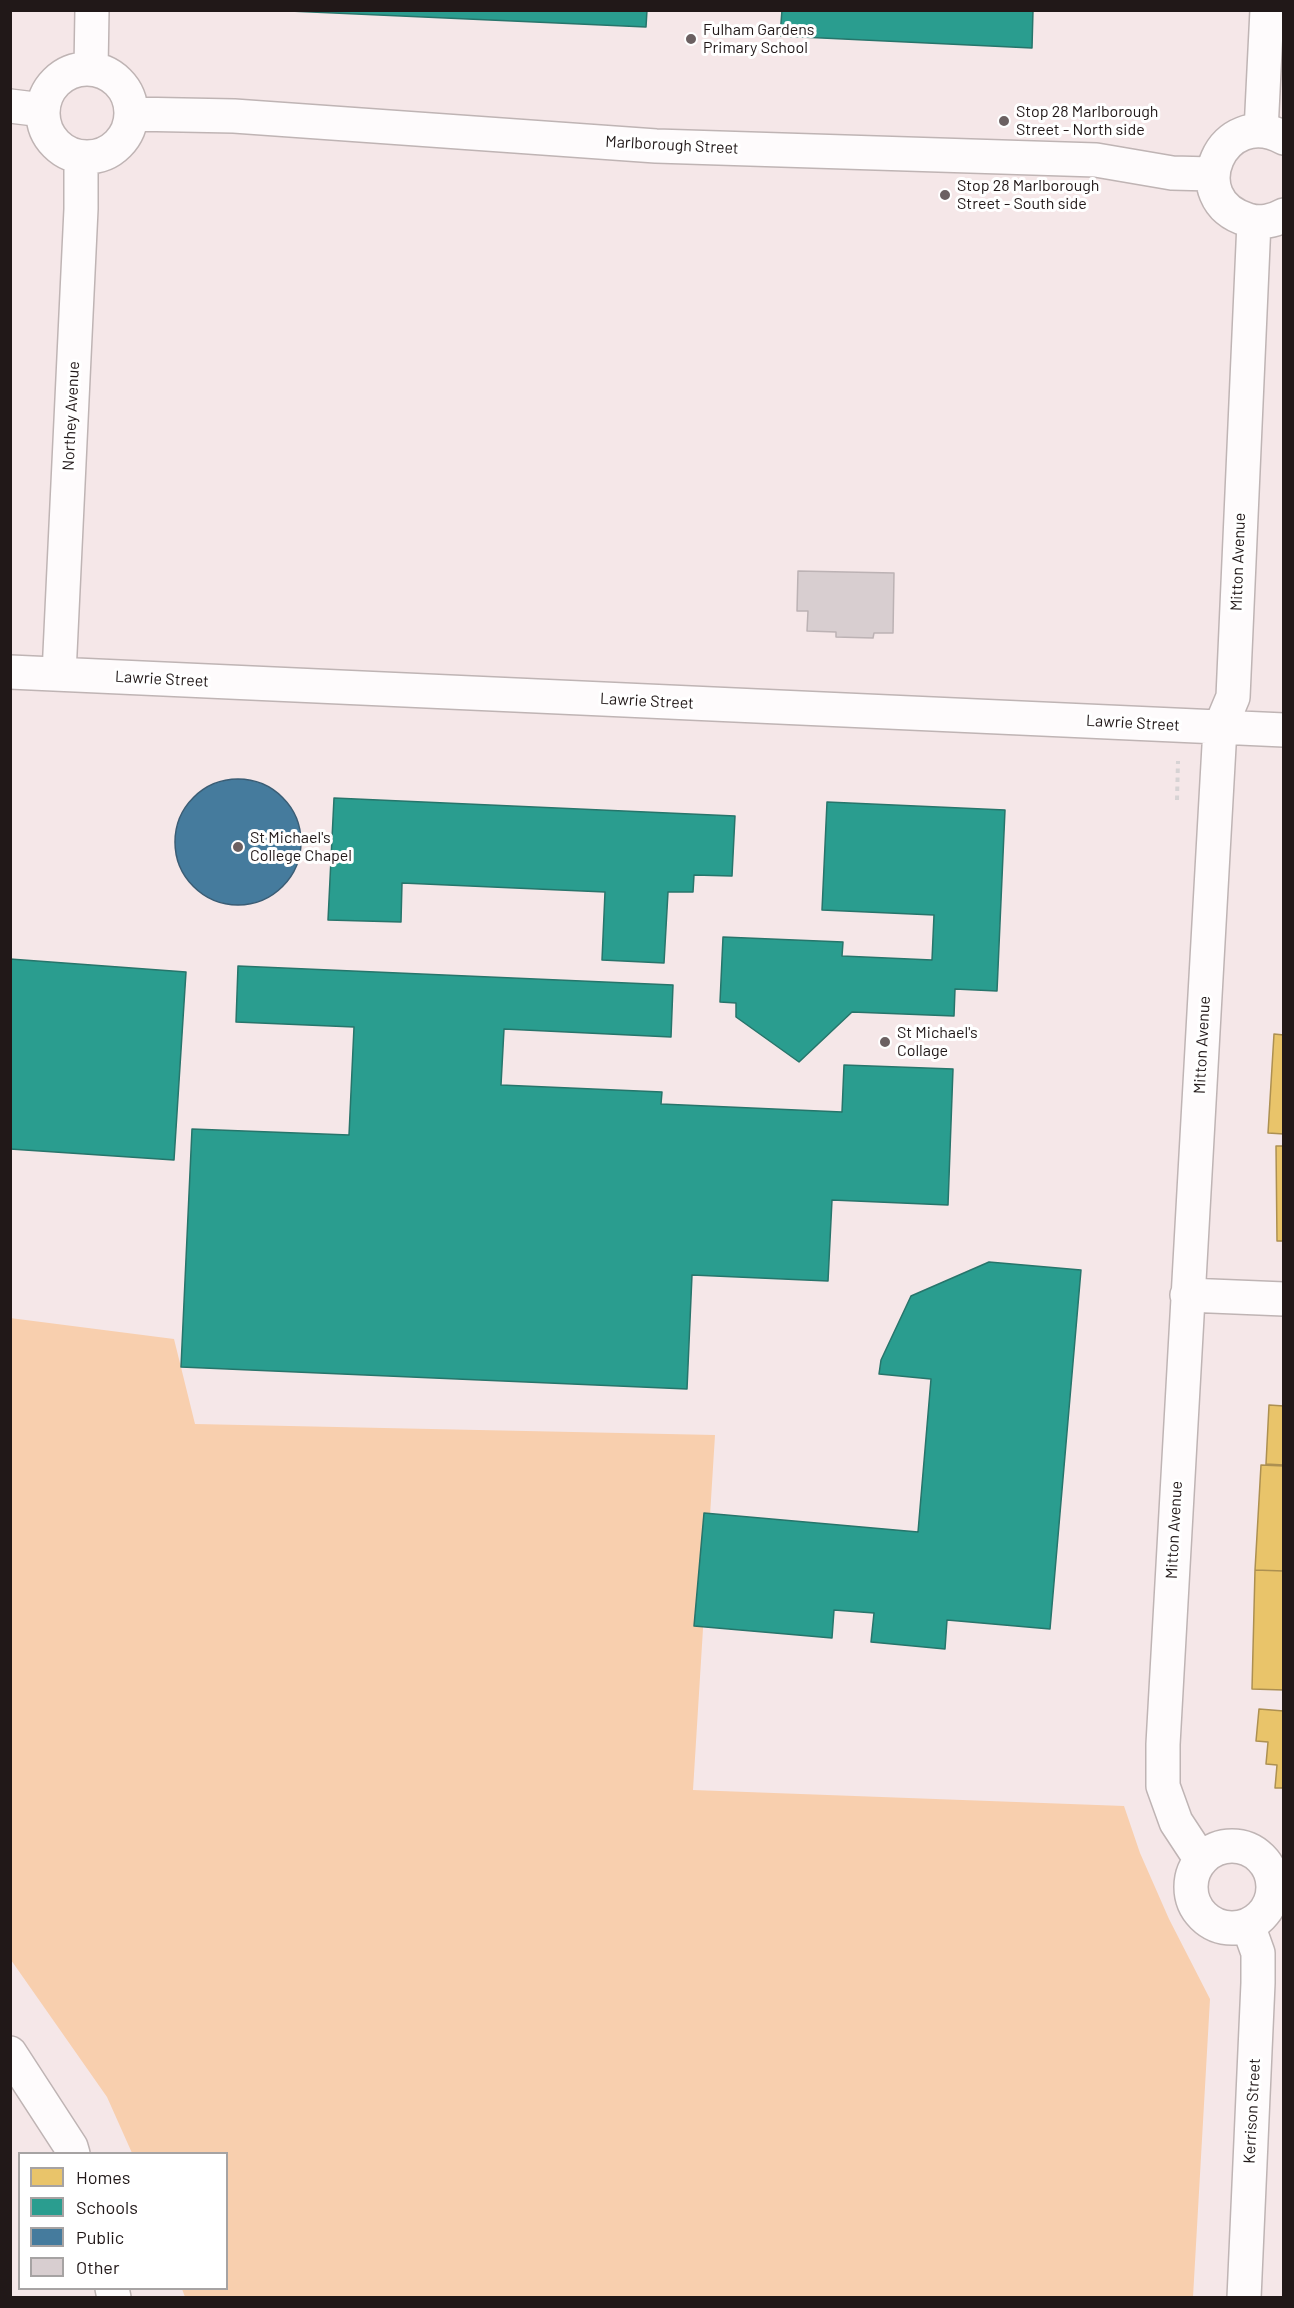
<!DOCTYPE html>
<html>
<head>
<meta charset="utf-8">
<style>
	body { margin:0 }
	#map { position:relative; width:1294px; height:2308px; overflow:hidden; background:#f5e7e8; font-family:Barlow,sans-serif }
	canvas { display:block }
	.frame { position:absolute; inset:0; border:12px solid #211818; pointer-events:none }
	.legend { position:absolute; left:18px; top:2152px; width:210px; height:138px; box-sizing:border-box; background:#fff; border:2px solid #a6a3a3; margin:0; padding:8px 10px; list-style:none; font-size:18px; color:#211818 }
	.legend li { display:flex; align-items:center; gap:12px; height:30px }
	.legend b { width:30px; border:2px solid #a6a3a3 }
</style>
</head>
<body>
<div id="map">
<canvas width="1294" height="2308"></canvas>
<div class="frame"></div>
<ul class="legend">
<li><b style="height:16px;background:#e9c46a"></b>Homes</li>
<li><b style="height:16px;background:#2a9d8f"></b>Schools</li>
<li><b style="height:16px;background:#457b9d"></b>Public</li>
<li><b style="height:16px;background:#d8ced0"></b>Other</li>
</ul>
</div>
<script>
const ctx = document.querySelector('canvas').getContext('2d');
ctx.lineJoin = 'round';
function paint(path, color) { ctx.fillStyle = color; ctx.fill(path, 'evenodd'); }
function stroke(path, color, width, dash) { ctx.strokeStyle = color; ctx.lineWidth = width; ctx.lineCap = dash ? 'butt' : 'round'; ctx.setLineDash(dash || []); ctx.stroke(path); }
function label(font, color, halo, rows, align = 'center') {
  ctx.font = font + ' Barlow,sans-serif'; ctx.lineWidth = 6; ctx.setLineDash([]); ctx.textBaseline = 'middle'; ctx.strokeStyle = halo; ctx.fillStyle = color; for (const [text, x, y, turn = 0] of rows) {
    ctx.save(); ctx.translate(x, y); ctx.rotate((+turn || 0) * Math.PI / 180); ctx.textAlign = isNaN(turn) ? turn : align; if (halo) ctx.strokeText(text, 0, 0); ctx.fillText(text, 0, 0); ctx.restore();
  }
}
const green = new Path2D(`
	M 10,1318 L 174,1339 L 195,1424 L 715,1435 L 693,1790 L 1124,1806 L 1140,1853 L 1169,1919 L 1210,1999 L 1193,2297 L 185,2297 L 182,2289 L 226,2288 L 226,2154 L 132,2153 L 107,2097 L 11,1960 Z`);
const homes = new Path2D(`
	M 1274,1034 L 1284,1035 L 1284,1134 L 1268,1133 Z
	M 1276,1146 L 1284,1146 L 1284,1241 L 1277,1241 Z
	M 1269,1405 L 1284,1406 L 1284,1465 L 1266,1464 Z
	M 1261,1465 L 1284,1466 L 1284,1571 L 1255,1570 Z
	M 1255,1570 L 1284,1571 L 1284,1690 L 1252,1689 Z
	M 1259,1709 L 1284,1711 L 1284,1788 L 1275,1788 L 1277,1765 L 1266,1764 L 1268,1742 L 1256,1741 Z`);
const schools = new Path2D(`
	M 267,10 L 647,10 L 646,27 Z
	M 782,10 L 1033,10 L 1032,48 L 780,36 Z
	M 334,798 L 735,816 L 732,876 L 694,875 L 693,892 L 668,892 L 664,963 L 602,960 L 605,892 L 402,883 L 401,922 L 328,920 Z
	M 827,802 L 1005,810 L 997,991 L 955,989 L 954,1016 L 852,1012 L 799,1062 L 736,1017 L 736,1003 L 720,1002 L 723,937 L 843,942 L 842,956 L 932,960 L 934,915 L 822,910 Z
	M 10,959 L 186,972 L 174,1160 L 10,1149 Z
	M 238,966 L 673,985 L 671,1037 L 504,1029 L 501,1085 L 662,1092 L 661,1104 L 842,1112 L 844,1065 L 953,1069 L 948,1205 L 832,1200 L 828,1281 L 692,1275 L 687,1389 L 181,1367 L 192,1129 L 349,1135 L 354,1027 L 236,1022 Z
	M 989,1262 L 1081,1270 L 1050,1629 L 947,1620 L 945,1649 L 871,1642 L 874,1613 L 834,1610 L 832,1638 L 694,1626 L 704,1513 L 918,1532 L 931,1379 L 879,1374 L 881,1360 L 911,1296 Z`);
const public = new Path2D(`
	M175 842a63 63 0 1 1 126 0a63 63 0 1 1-126 0Z`);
const building = new Path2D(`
	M 798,571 L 894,573 L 893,633 L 874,633 L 873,638 L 836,637 L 836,632 L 807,631 L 808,611 L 797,611 Z`);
const path = new Path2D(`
	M 1177,800 L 1178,761`);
const minor = new Path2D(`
	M 91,69 L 92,10
	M43 113a44 44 0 1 1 88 0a44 44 0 1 1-88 0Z
	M 10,106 L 43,110
	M 131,114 L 234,116 L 656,146 L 1096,160 L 1172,173 L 1212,174
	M 1261,131 L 1267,10
	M 1284,138 C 1222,104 1180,200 1248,220 C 1259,224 1274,221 1284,215
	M 10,672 L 1284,730
	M 59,674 L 81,209 L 81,157
	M 1187,1295 L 1284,1299
	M1191 1887a41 41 0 1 1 82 0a41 41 0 1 1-82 0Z
	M 1201,1860 L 1176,1822 L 1163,1786 L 1163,1744 L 1220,728 L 1233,697 L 1254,222
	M 10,2053 L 71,2147 L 73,2154
	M 112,2288 L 114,2298
	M 1244,2298 L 1258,1983 L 1258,1953 L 1248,1925`);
const markers = [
	[691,39,6,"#6b6061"],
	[1004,121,6,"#6b6061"],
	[945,195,6,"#6b6061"],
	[238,847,6,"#6b6061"],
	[885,1042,6,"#6b6061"]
];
const poiNames = [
	["Fulham Gardens",703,30],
	["Primary School",703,48],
	["Stop 28 Marlborough",1016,112],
	["Street - North side",1016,130],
	["Stop 28 Marlborough",957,186],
	["Street - South side",957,204],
	["St Michael's",250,838],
	["College Chapel",250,856],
	["St Michael's",897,1033],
	["Collage",897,1051]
];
const streetNames = [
	["Marlborough Street",672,145,3],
	["Northey Avenue",71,416,-87],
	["Mitton Avenue",1238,562,-88],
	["Lawrie Street",162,679,3],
	["Lawrie Street",647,701,3],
	["Lawrie Street",1133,723,3],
	["Mitton Avenue",1202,1045,-87],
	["Mitton Avenue",1174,1530,-87],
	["Kerrison Street",1252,2111,-87]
];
paint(green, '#f8cfae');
paint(homes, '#e9c46a');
stroke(homes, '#ad9051', 1.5);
paint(schools, '#2a9d8f');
stroke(schools, '#27756b', 1.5);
paint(public, '#457b9d');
stroke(public, '#3a5d75', 1.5);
paint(building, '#d8ced0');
stroke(building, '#bcb2b4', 1.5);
stroke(minor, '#bfb4b4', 36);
stroke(path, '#d7d3d4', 4, [4.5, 4.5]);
stroke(minor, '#fefbfc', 33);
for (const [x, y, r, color] of markers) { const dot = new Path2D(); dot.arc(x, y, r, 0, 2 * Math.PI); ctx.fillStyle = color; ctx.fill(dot); stroke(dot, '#fff', 2); }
label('16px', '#211818', '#fff', poiNames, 'left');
label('16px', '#211818', '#fff', streetNames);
</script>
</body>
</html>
